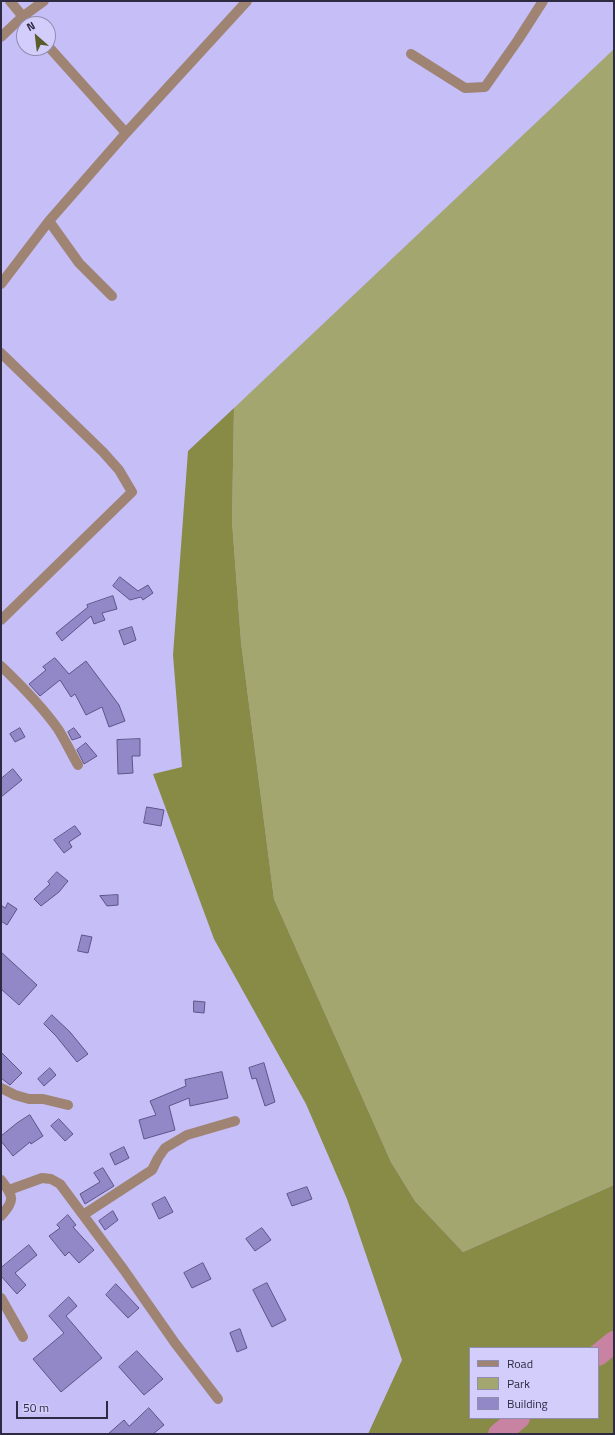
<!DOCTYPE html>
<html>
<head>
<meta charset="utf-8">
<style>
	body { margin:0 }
	#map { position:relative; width:615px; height:1435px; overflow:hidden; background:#c6bef7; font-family:"Titillium Web",sans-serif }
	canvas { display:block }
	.frame { position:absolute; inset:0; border:2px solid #2e2a41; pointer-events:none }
	.legend { position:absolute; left:469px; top:1347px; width:130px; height:72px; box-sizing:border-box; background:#d3cdfb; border:1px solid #918cb1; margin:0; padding:5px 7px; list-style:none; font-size:12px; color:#2e2a41 }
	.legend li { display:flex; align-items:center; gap:8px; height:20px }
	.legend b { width:20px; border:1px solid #918cb1 }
	.north { position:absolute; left:16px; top:16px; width:40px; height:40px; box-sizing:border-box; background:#d3cdfb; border:1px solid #918cb1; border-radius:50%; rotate:332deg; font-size:11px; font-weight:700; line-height:16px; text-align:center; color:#2e2a41 }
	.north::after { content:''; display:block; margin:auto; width:14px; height:18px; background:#5a5c29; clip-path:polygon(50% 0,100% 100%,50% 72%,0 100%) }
	.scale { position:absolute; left:16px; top:1401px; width:92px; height:18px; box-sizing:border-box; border:2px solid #2e2a41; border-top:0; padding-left:5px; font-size:12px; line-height:14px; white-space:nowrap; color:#2e2a41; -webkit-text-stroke:3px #d3cdfb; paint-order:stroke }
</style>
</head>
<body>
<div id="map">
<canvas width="615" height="1435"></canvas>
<div class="frame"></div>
<ul class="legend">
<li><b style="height:5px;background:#9f8373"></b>Road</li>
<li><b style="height:11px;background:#a3a76f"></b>Park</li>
<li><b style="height:11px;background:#9388c7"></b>Building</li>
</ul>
<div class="north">N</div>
<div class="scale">50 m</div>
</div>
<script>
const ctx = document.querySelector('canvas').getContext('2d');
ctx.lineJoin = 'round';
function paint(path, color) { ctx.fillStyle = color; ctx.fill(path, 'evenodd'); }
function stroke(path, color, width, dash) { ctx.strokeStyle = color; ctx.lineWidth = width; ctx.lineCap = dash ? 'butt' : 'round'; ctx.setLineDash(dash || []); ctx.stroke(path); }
const green = new Path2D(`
	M 614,49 L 614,1185 L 463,1252 L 415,1201 L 391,1162 L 274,899 L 241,642 L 232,521 L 234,408 Z`);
const forest = new Path2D(`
	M 234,408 L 232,521 L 241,642 L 274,899 L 391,1162 L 415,1201 L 463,1252 L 614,1185 L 614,1434 L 368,1434 L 402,1360 L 347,1199 L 306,1104 L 214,939 L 153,774 L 182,767 L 173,655 L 188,451 ZM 470,1348 L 598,1348 L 598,1418 L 470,1418 Z`);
const river = new Path2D(`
	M 598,1355 L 614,1342
	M 499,1434 L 519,1418`);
const building = new Path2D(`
	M 120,577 L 138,591 L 148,585 L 153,593 L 143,600 L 141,597 L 130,600 L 113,586 Z
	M 113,596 L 117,609 L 102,613 L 105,620 L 94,624 L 91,616 L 62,641 L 56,633 L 88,607 L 87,605 Z
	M 132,627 L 136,640 L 124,645 L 119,631 Z
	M 55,658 L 69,674 L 86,661 L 119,705 L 125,721 L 109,727 L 102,707 L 86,715 L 75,694 L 71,697 L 60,680 L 40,696 L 29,684 L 46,670 L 43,667 Z
	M 20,728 L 25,737 L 15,742 L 10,734 Z
	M 74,728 L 81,737 L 72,740 L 68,732 Z
	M 140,739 L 140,756 L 132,756 L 133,773 L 118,774 L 117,740 Z
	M 86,743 L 97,756 L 84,764 L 77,750 Z
	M 13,769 L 22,780 L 1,797 L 1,779 Z
	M 147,807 L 164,810 L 161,826 L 144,823 Z
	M 75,826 L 81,834 L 69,842 L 72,847 L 64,853 L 54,840 Z
	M 57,872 L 68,881 L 59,892 L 41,906 L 34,899 L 50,884 L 48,882 Z
	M 118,895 L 118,905 L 107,906 L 100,896 Z
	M 8,903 L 17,909 L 7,925 L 1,921 L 1,905 L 5,908 Z
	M 82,935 L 92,937 L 88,953 L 78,951 Z
	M 1,952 L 37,985 L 19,1005 L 1,989 Z
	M 194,1001 L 205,1002 L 204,1013 L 194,1012 Z
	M 52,1015 L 70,1032 L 88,1054 L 77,1062 L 56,1036 L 44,1024 Z
	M 1,1052 L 22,1073 L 10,1085 L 1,1078 Z
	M 264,1063 L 275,1102 L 265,1106 L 256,1078 L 252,1079 L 249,1068 Z
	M 50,1068 L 56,1075 L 44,1086 L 38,1079 Z
	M 222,1072 L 228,1098 L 190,1106 L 189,1098 L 169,1106 L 175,1130 L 144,1139 L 139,1120 L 156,1115 L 150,1101 L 186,1086 L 185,1080 Z
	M 30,1115 L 43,1136 L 31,1144 L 30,1142 L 13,1156 L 1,1141 L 1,1136 L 17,1123 Z
	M 59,1119 L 73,1134 L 65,1141 L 51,1126 Z
	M 124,1147 L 129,1158 L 115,1165 L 110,1154 Z
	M 103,1168 L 114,1186 L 85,1204 L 80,1194 L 100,1182 L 94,1173 Z
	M 307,1187 L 312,1199 L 292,1206 L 287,1194 Z
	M 165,1197 L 173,1212 L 159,1219 L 152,1204 Z
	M 113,1211 L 118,1220 L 105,1230 L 99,1221 Z
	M 68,1215 L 76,1225 L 73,1227 L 94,1250 L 79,1263 L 69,1252 L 65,1256 L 49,1236 L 60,1228 L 57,1225 Z
	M 262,1228 L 271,1240 L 255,1251 L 246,1239 Z
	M 29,1245 L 37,1255 L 15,1273 L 26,1285 L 17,1294 L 1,1276 L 1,1268 Z
	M 203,1263 L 211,1279 L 192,1288 L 184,1273 Z
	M 267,1283 L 286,1320 L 272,1327 L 253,1290 Z
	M 116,1284 L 139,1308 L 128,1318 L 106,1295 Z
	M 69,1297 L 77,1306 L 66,1316 L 102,1358 L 61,1392 L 33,1359 L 64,1333 L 49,1316 Z
	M 240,1329 L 247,1348 L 237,1352 L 230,1333 Z
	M 137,1351 L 163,1379 L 144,1395 L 119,1367 Z
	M 149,1408 L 164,1425 L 153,1434 L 108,1434 L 124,1420 L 129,1426 Z`);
const minor = new Path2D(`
	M 10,1 L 29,24
	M 1,37 L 22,17 L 44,1
	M 48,46 L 126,133
	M 411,54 L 465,88 L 485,87 L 518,40 L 543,1
	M 49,221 L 79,263 L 112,296
	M 1,284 L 49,221 L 126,133 L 247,1
	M 1,353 L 103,452 L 119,470 L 132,492 L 1,620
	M 1,666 C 22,686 42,706 58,729 C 65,740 71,753 78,765
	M 1,1088 L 15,1095 L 29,1099 L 43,1099 L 68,1105
	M 1,1180 C 14,1197 15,1200 1,1216
	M 9,1190 L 42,1178 L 51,1179 L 60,1184 L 124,1270 L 175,1343 L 218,1399
	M 83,1215 L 152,1170 L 158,1158 L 165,1148 L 187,1135 L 235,1121
	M 1,1298 L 23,1337`);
paint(green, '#a3a76f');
paint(forest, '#888b46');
stroke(river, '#c783a1', 22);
paint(building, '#9388c7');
stroke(building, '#5d5487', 1);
stroke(minor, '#9f8373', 10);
</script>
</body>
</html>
